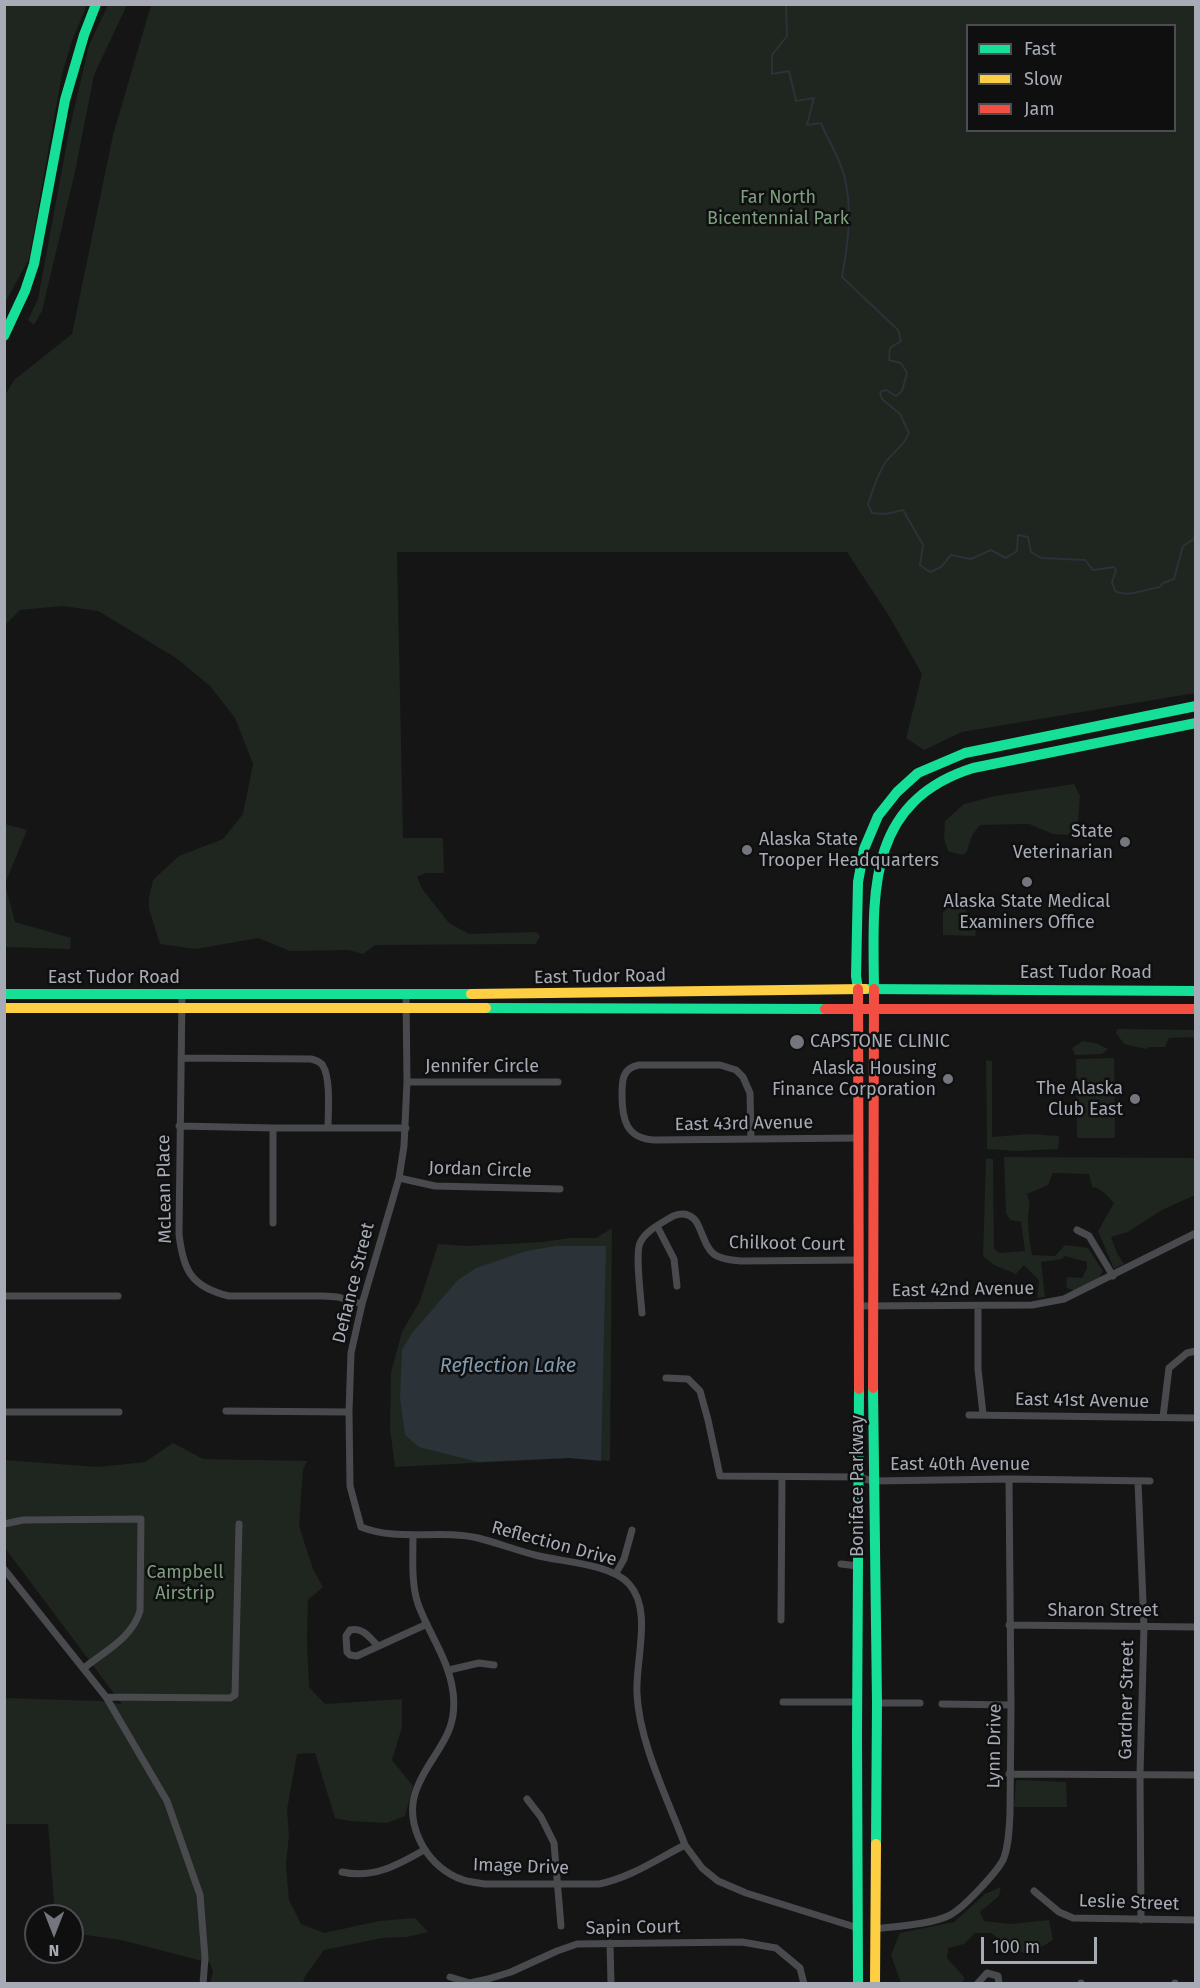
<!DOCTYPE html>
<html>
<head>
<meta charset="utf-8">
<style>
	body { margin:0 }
	#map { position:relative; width:1200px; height:1988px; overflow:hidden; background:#151515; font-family:"Fira Sans",sans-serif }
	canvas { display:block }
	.frame { position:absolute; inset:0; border:6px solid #a6abb5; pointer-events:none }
	.legend { position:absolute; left:966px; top:24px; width:210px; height:108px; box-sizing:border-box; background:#0f0f10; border:2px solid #4b4d52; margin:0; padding:8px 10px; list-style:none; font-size:18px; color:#a6abb5 }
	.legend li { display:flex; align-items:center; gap:12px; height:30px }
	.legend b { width:30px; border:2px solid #4b4d52 }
	.north { position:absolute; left:24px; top:1904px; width:60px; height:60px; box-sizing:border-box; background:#0f0f10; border:2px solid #4b4d52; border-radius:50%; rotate:180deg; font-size:16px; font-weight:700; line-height:24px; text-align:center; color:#a6abb5 }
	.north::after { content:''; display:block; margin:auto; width:21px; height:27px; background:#73767d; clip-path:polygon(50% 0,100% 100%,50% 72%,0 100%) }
	.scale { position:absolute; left:981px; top:1937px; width:116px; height:27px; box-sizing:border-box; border:3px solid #a6abb5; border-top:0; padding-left:8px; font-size:18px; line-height:21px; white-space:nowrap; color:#a6abb5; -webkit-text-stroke:4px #0f0f10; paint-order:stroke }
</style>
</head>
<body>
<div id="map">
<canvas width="1200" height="1988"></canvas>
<div class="frame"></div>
<ul class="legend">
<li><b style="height:8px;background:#16e098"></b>Fast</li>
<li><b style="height:8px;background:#ffcf43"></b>Slow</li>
<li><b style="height:8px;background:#f24e42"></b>Jam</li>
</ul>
<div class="north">N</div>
<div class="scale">100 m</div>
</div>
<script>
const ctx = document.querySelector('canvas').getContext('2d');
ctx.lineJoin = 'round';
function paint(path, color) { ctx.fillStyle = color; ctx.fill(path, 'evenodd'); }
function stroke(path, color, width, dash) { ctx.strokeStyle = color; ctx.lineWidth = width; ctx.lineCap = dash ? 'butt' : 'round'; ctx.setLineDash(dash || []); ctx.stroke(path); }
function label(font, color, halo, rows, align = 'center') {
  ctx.font = font + ' "Fira Sans",sans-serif'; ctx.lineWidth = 5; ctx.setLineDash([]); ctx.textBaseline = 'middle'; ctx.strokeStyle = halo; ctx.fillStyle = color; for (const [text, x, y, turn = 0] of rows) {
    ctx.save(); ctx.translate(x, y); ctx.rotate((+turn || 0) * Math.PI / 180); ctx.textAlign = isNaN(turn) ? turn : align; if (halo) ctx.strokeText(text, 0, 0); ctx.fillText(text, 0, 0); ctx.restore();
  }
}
const green = new Path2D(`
	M 4,5 L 87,5 L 72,41 L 62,74 L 29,259 L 5,303 Z
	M 108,5 L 127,5 L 94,75 L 75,172 L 42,311 L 34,325 L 28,320 L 38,299 L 69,131 L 89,45 Z
	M 151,5 L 1195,5 L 1195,693 L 962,732 L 924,750 L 906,738 L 922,674 L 889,616 L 847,552 L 397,552 L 403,838 L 443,838 L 444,873 L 426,873 L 417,877 L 423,890 L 449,923 L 469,934 L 536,932 L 540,936 L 536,944 L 375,945 L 363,954 L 349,950 L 290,951 L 258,938 L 196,949 L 160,944 L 149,909 L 149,898 L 153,880 L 179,856 L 223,839 L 243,814 L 253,764 L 235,718 L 210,686 L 176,658 L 98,611 L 63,606 L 20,610 L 4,626 L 5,395 L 14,380 L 72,334 L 113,135 ZM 968,26 L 1174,26 L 1174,130 L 968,130 Z
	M 1074,784 L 1080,796 L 1078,822 L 1068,835 L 1053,834 L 1029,824 L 980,825 C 977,829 973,833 971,838 C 965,855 970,858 948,851 L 944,839 L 945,821 L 964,804 L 995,796 Z
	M 5,824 L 27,830 L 5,884 L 15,922 L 71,938 L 70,949 L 5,947 Z
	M 962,904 L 977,928 L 975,936 L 943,935 L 943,913 L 947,908 Z
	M 1117,1029 L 1195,1030 L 1195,1037 L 1169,1038 L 1165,1047 L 1149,1047 L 1146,1049 L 1124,1044 L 1116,1033 Z
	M 1083,1041 L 1098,1044 L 1108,1049 L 1102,1054 L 1075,1055 L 1072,1048 Z
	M 1114,1058 L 1115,1138 L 1077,1138 L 1076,1059 Z
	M 986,1060 L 992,1061 L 992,1137 L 1030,1134 L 1059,1136 L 1058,1149 L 1017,1151 L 987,1149 Z
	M 1004,1157 L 1195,1158 L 1195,1195 L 1162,1210 L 1128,1232 L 1111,1237 L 1117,1253 L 1124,1264 L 1114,1269 L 1098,1231 L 1114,1203 C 1108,1197 1102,1188 1092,1187 L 1089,1174 L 1053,1173 L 1048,1185 L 1027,1194 C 1032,1207 1028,1207 1028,1219 C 1028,1231 1030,1243 1032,1255 L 1055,1256 L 1065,1245 L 1088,1248 L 1103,1271 L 1097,1281 L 1076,1291 L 1066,1288 L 1067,1277 L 1082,1278 L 1087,1268 L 1087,1262 L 1065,1256 L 1062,1259 L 1041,1262 L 1045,1297 L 1037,1298 L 1039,1280 L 1024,1265 L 1016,1274 L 994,1265 L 983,1256 L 986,1158 L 993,1159 L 994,1249 L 1000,1253 L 1025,1251 L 1021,1222 L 1010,1220 L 1006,1213 Z
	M 612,1228 L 610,1461 L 570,1458 L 395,1467 L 390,1429 L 391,1372 L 402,1332 L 420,1301 L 438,1244 L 466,1246 L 542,1242 L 570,1238 L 596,1238 Z
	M 173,1443 L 203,1459 L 307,1461 L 303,1470 L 299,1526 L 313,1569 L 323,1587 L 308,1600 L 307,1639 L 309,1687 L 325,1704 L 402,1699 L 402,1727 L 392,1760 L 413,1786 L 405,1816 L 387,1823 L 350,1821 L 335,1818 L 315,1753 L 297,1754 L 287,1810 L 289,1835 L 286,1865 L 289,1900 L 301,1924 L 324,1933 L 379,1921 L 415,1918 L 428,1932 L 407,1937 L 382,1938 L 324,1950 L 304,1978 L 303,1983 L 210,1984 L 213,1972 L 210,1963 L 121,1940 L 72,1933 L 72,1916 L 55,1916 L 48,1824 L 5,1824 L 5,1698 L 99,1701 L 122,1704 L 5,1548 L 4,1460 L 98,1467 L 145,1462 Z
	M 1016,1780 L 1066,1782 L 1067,1807 L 1014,1807 Z
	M 1001,1887 L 999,1896 L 980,1912 L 984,1921 L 1010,1924 L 1049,1920 L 1053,1940 L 1028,1955 L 1005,1944 L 991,1933 L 975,1933 L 964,1944 L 948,1948 L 947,1958 L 965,1978 L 962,1983 L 901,1983 L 891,1955 L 900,1933 L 954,1922 L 985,1894 Z`);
const water = new Path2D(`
	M 556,1246 L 606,1246 L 601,1461 L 570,1458 L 478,1462 L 419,1447 L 405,1435 L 400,1398 L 402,1350 L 412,1333 L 458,1280 L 476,1268 L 526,1251 Z`);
const stream = new Path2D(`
	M 786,4 L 787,36 L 772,55 L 772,74 L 789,71 L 796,101 L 814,98 L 807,125 L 821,123 C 828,140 839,157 844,175 C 853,208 848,244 842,277 L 898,330 L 901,341 L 890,348 L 889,360 L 901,363 L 907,373 L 902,391 L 896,396 L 886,390 L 880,392 L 882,399 L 900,414 L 909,433 C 903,448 893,451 885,463 C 877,475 873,490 868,504 L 872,513 L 886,514 L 903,510 L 923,545 L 920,565 L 930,572 L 941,567 L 951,555 L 971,559 L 991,550 L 1006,558 L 1017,551 L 1018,535 L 1028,537 L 1031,552 L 1041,558 L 1085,560 L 1093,570 L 1114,567 L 1116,570 L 1112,582 L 1115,591 C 1127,598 1146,589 1160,587 L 1163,583 L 1174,579 L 1183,546 L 1194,539 L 1196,523`);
const street = new Path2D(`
	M 182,994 L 179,1234 C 183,1270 191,1287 229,1296 L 323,1296 L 338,1297 L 362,1304
	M 406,994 L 407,1082 L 404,1146 L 399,1178 L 362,1304 L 351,1353 L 349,1412 L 350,1486 L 361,1527 C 399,1542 439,1529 478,1538 C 498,1543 518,1551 539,1556 C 564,1562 611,1564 629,1584 C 653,1610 635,1661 637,1694 C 639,1742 668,1800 685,1845
	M 181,1058 L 311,1059 C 315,1060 321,1062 323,1066 C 331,1079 328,1112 328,1128
	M 407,1082 L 558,1082
	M 179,1126 L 273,1128 L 406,1128
	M 273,1128 L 273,1223
	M 751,1139 L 750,1093 L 743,1077 L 736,1070 L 720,1065 L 639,1065 C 622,1068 622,1081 622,1095 C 622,1119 626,1139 655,1140 L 859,1138
	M 399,1178 L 435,1186 L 560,1189
	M 657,1226 L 674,1259 L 677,1286
	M 1077,1230 L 1089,1236 L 1113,1276
	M 4,1296 L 118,1296
	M 859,1306 L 1032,1305 L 1064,1299 L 1196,1233
	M 978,1306 L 978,1369 L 983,1414
	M 642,1313 C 641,1299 635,1253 640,1243 C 645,1232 658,1225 668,1219 C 674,1215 683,1212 690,1216 C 694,1218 697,1222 699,1227 C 710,1253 710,1259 741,1261 L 859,1260
	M 666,1378 L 688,1379 L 700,1391 L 708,1420 L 720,1476 L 858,1477 L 873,1481 L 1009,1479 L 1150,1481
	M 226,1411 L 349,1412
	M 4,1412 L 119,1412
	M 969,1415 L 1196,1418
	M 1163,1417 L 1169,1368 L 1187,1353 L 1196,1351
	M 1138,1481 L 1144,1627 L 1140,1774 L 1141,1920
	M 4,1524 L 23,1520 L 141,1519 L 140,1611 C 132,1638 105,1651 84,1668
	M 413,1536 C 413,1558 411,1583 418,1604 C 429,1634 449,1660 453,1692 C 459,1737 431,1752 417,1788 C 404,1820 422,1857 450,1874 C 461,1881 473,1882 485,1884 L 599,1884 C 630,1878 657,1859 685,1845 L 702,1868 L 718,1881 L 746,1893 L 858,1928
	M 841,1564 L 858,1566
	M 4,1569 L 106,1697 L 167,1801 L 200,1895 L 205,1958 L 203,1984
	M 616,1573 L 624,1559 L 632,1530
	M 781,1620 L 782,1477
	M 1009,1625 L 1196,1627
	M 378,1646 C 369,1637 363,1627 350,1630 L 346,1636 L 347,1652 L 350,1655 L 357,1656 L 427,1624
	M 449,1670 L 479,1663 L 494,1665
	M 106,1697 L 230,1698 L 235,1695 L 239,1524
	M 783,1702 L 857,1702
	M 877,1703 L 920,1703
	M 942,1704 L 1011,1705
	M 1009,1774 L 1196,1775
	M 527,1799 L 541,1817 L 554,1843 L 561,1926
	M 342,1872 C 373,1879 398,1865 424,1850
	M 1034,1891 L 1059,1912 L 1073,1918 L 1196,1920
	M 875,1929 C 897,1926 928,1925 948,1916 C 962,1910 996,1873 1003,1860 C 1009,1846 1009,1829 1010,1814 L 1011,1705 L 1009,1479
	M 610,1943 L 611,1984
	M 450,1977 L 470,1983 L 488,1979 L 511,1972 L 557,1951 L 577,1944 L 742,1942 L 776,1948 L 800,1968 L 804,1984
	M 1081,1983 L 1081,1984
	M 977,1984 L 987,1973 L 998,1976 L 999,1984
	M 1175,1984 L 1175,1983`);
const fast = new Path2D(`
	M 4,336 L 25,291 L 34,264 L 65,100 L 84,35 L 96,4
	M 858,989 L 856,976 L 858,882 L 864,849 L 878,816 L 897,792 L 918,773 L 965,753 L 1196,706
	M 865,989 L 1196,991
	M 874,989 C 873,895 865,802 973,768 L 1196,723
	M 4,994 L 471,994
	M 486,1008 L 825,1009
	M 873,1388 L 877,1703 L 876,1844
	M 858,1984 L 857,1735 L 859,1389`);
const slow = new Path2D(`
	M 471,994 L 865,989
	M 4,1008 L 486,1008
	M 875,1984 L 876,1844`);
const jam = new Path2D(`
	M 858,989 L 859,1389
	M 825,1009 L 1196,1009
	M 873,1388 L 874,989`);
const markers = [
	[1125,842,6,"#73767d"],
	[747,850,6,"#73767d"],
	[1027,882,6,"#73767d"],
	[797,1042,8,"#73767d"],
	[948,1079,6,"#73767d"],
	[1135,1099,6,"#73767d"]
];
const parkNames = [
	["Far North",778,198],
	["Bicentennial Park",778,219],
	["Campbell",185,1573],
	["Airstrip",185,1594]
];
const poiNames = [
	["State",1113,832],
	["Veterinarian",1113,853],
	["Alaska State",759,840,"left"],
	["Trooper Headquarters",759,861,"left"],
	["Alaska State Medical",1027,902,"center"],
	["Examiners Office",1027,923,"center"],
	["CAPSTONE CLINIC",810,1042,"left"],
	["Alaska Housing",936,1069],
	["Finance Corporation",936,1090],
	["The Alaska",1123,1089],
	["Club East",1123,1110]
];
const streetNames = [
	["East Tudor Road",1086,973],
	["East Tudor Road",600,977,-1],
	["East Tudor Road",114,978],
	["Jennifer Circle",482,1067],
	["East 43rd Avenue",744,1124,-1],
	["Jordan Circle",480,1170,2],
	["McLean Place",165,1189,-91],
	["Chilkoot Court",787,1244,1],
	["Defiance Street",354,1283,-76],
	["East 42nd Avenue",963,1290,-1],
	["East 41st Avenue",1082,1401,1],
	["East 40th Avenue",960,1465],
	["Boniface Parkway",858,1486,-90],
	["Reflection Drive",554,1544,15],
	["Sharon Street",1103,1611],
	["Gardner Street",1127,1700,-89],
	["Lynn Drive",995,1746,-89],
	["Image Drive",521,1867,2],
	["Leslie Street",1129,1903,2],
	["Sapin Court",633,1928,-1]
];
const waterNames = [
	["Reflection Lake",508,1366]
];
paint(green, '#1f251f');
paint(water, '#2b3238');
stroke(stream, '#2b3238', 2);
stroke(street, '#494a4d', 7);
stroke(fast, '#16e098', 10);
stroke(slow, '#ffcf43', 10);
stroke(jam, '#f24e42', 10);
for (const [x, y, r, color] of markers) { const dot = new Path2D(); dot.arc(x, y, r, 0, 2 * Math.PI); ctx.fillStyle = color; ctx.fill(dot); stroke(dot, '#0f0f10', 2); }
label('18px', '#7e9f7f', '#0f0f10', parkNames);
label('18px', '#a6abb5', '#0f0f10', poiNames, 'right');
label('18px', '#a6abb5', '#0f0f10', streetNames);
label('italic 20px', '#7f9aaf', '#0f0f10', waterNames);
</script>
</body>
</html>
